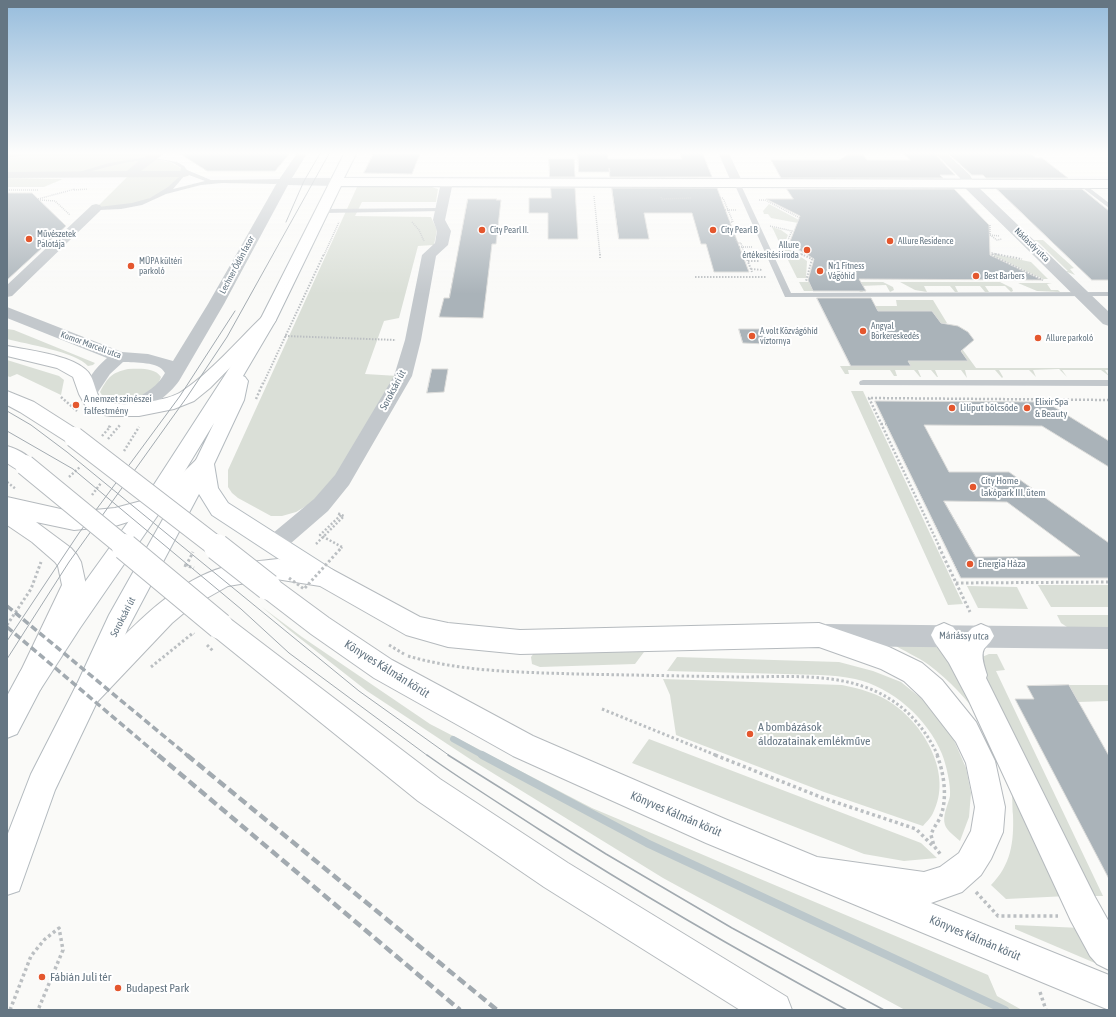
<!DOCTYPE html>
<html>
<head>
<meta charset="utf-8">
<style>
	body { margin:0 }
	#map { position:relative; width:1116px; height:1017px; overflow:hidden; background:#fafaf8; font-family:"Asap Condensed",sans-serif }
	canvas { display:block }
	.frame { position:absolute; inset:0; border:8px solid #657683; pointer-events:none }
</style>
</head>
<body>
<div id="map">
<canvas width="1116" height="1017"></canvas>
<div class="frame"></div>
</div>
<script>
const ctx = document.querySelector('canvas').getContext('2d');
ctx.lineJoin = 'round';
function paint(path, color) { ctx.fillStyle = color; ctx.fill(path, 'evenodd'); }
function stroke(path, color, width, dash) { ctx.strokeStyle = color; ctx.lineWidth = width; ctx.lineCap = dash ? 'butt' : 'round'; ctx.setLineDash(dash || []); ctx.stroke(path); }
function label(font, color, halo, rows, align = 'center') {
  ctx.font = font + ' "Asap Condensed",sans-serif'; ctx.lineWidth = 4; ctx.setLineDash([]); ctx.textBaseline = 'middle'; ctx.strokeStyle = halo; ctx.fillStyle = color; for (const [text, x, y, turn = 0] of rows) {
    ctx.save(); ctx.translate(x, y); ctx.rotate((+turn || 0) * Math.PI / 180); ctx.textAlign = isNaN(turn) ? turn : align; if (halo) ctx.strokeText(text, 0, 0); ctx.fillText(text, 0, 0); ctx.restore();
  }
}
const green = new Path2D(`
	M 7,152 L 159,152 L 141,159 C 158,160 171,159 184,171 L 172,187 L 141,203 L 96,208 L 129,175 L 7,173 Z
	M 7,178 L 63,179 L 44,187 L 7,187 Z
	M 429,186 L 438,189 L 436,202 L 362,202 L 355,216 L 431,217 L 437,230 L 434,245 L 418,246 L 399,318 L 384,321 L 365,374 L 398,376 L 335,479 L 313,502 L 296,512 L 282,516 L 271,516 L 238,498 L 232,493 L 228,487 L 228,470 L 357,187 Z
	M 769,204 L 799,220 L 798,223 L 771,218 L 768,214 L 764,214 L 763,211 Z
	M 772,227 L 781,230 L 788,235 L 784,245 L 780,244 Z
	M 1033,240 L 1043,240 L 1074,268 L 1070,269 L 1075,275 L 1065,271 L 1068,271 L 1038,242 Z
	M 782,248 L 787,248 L 807,261 L 806,278 L 797,278 Z
	M 994,254 L 1031,262 L 1048,279 L 1043,279 L 994,256 Z
	M 799,282 L 883,282 L 893,287 L 894,290 L 890,292 L 886,285 L 860,286 L 863,292 L 860,292 L 856,286 L 830,286 L 832,291 L 804,291 Z
	M 900,282 L 1000,282 L 1012,288 L 1013,291 L 1011,292 L 1005,286 L 985,286 L 989,292 L 985,292 L 980,286 L 955,286 L 958,292 L 955,292 L 950,286 L 924,286 L 927,292 L 915,290 Z
	M 1018,283 L 1052,283 L 1047,284 L 1051,290 L 1058,290 L 1060,292 L 1037,291 Z
	M 896,300 L 933,300 L 947,323 L 941,323 L 932,311 L 908,311 L 884,322 L 875,306 L 897,306 Z
	M 7,329 L 14,330 L 95,363 L 93,365 L 88,366 C 76,352 26,344 7,339 Z
	M 958,346 L 960,346 L 976,368 L 1109,368 L 1109,370 L 1105,370 L 1109,376 L 1101,370 L 1062,370 L 1067,377 L 1059,369 L 1033,370 L 1036,377 L 1029,370 L 999,370 L 1003,377 L 1002,378 L 995,370 L 965,370 L 967,378 L 961,370 L 935,370 L 938,377 L 937,377 L 931,370 L 918,370 L 921,377 L 920,377 L 914,370 L 895,370 L 897,376 L 894,376 L 890,370 L 848,370 L 849,374 L 845,374 L 840,366 L 911,366 L 900,347 L 967,360 Z
	M 7,360 L 59,376 L 64,380 L 61,395 L 17,374 L 10,377 L 7,376 Z
	M 128,369 C 139,369 154,367 161,377 L 156,389 C 140,397 112,415 100,392 C 108,377 111,373 128,369 Z
	M 851,391 L 863,391 L 963,604 L 948,605 Z
	M 1038,585 L 1109,585 L 1109,607 L 1051,607 Z
	M 967,586 L 1017,587 L 1028,609 L 978,608 Z
	M 262,607 L 302,637 L 430,724 L 592,808 L 988,975 L 997,996 L 1022,1010 L 905,1010 L 663,878 L 470,759 L 367,691 L 288,629 Z
	M 1057,615 L 1109,615 L 1109,628 L 1067,627 L 1061,623 Z
	M 892,644 L 936,644 C 977,679 1003,757 1024,806 C 1038,837 1054,866 1068,896 L 1006,899 L 991,885 C 1011,865 1014,842 1013,815 C 1012,807 1013,798 1011,790 C 1000,739 970,696 929,665 C 918,657 904,651 892,644 Z
	M 644,652 L 635,664 L 540,667 L 532,664 L 531,657 L 534,653 Z
	M 989,654 L 997,654 L 1005,670 L 996,671 L 1103,896 L 1090,896 L 983,675 L 982,657 Z
	M 677,657 L 839,662 L 873,671 L 901,682 L 927,703 L 953,738 L 966,768 L 971,793 L 969,817 L 960,841 C 956,837 947,831 945,825 C 942,816 948,805 950,796 C 951,785 946,764 942,754 C 928,719 892,687 855,679 C 833,674 808,675 785,674 C 746,673 706,672 667,671 Z
	M 663,679 L 842,685 C 860,689 878,693 893,704 C 925,726 953,775 933,813 C 931,818 926,822 923,826 L 824,792 L 676,735 L 670,695 Z
	M 1069,685 L 1109,685 L 1109,701 L 1078,702 Z
	M 649,739 L 921,843 L 937,858 L 904,861 L 864,854 L 632,763 Z
	M 1015,925 L 1081,928 L 1109,969 L 1015,929 Z`);
const streamFar1 = new Path2D(`
	M 453,739 L 484,756`);
const stream = new Path2D(`
	M 482,755 L 647,843 L 1005,1010`);
const building = new Path2D(`
	M 291,152 L 275,171 L 207,171 L 179,153 Z
	M 578,152 L 607,152 L 608,159 L 682,159 L 679,152 L 702,152 L 712,177 L 610,177 L 609,168 L 610,172 L 579,172 Z
	M 902,152 L 933,152 L 955,175 L 940,175 L 943,178 L 781,178 L 771,160 L 839,160 L 848,155 L 863,155 L 867,160 L 910,160 Z
	M 947,152 L 1028,152 L 1036,158 L 1042,158 L 1068,178 L 986,178 L 983,175 L 972,175 Z
	M 374,153 L 420,153 L 412,174 L 364,173 Z
	M 549,159 L 574,159 L 575,177 L 550,177 Z
	M 551,188 L 575,188 L 578,239 L 548,239 L 548,213 L 529,213 L 529,198 L 551,198 Z
	M 612,188 L 717,188 L 749,272 L 714,272 L 706,244 L 701,244 L 692,213 L 644,213 L 649,239 L 619,239 Z
	M 787,189 L 954,189 L 989,225 L 990,255 L 1042,280 L 859,279 L 866,291 L 813,291 L 808,280 L 814,259 L 789,244 L 800,216 L 766,199 L 793,199 Z
	M 997,189 L 1082,189 L 1109,211 L 1109,280 L 1092,280 Z
	M 7,193 L 32,193 L 66,226 L 7,280 Z
	M 468,199 L 497,199 L 496,200 L 501,200 L 496,244 L 492,244 L 483,318 L 439,317 L 444,298 L 449,298 Z
	M 817,298 L 871,298 L 878,311 L 932,311 L 941,323 L 958,326 L 968,332 L 974,340 L 961,351 L 968,361 L 908,361 L 911,366 L 851,366 Z
	M 739,329 L 761,329 L 766,344 L 743,343 Z
	M 432,369 L 448,369 L 444,392 L 427,393 Z
	M 875,401 L 1046,402 L 1109,441 L 1109,467 L 1042,426 L 924,425 L 949,472 L 1009,472 L 1109,543 L 1109,578 L 961,578 ZM 944,501 L 1007,502 L 1080,556 L 976,557 Z
	M 1069,685 L 1109,756 L 1109,879 L 1015,699 L 1034,699 L 1027,686 Z`);
const pathFar4 = new Path2D(`
	M 7,190 L 38,190
	M 74,190 L 88,189
	M 594,196 L 600,255
	M 661,197 L 662,199 L 691,198
	M 720,198 L 723,198 L 733,222 L 729,222 L 737,243 L 741,243 L 745,255
	M 38,199 L 75,189
	M 40,200 L 55,201 L 70,215
	M 759,200 L 765,200 L 800,218
	M 725,210 L 737,210
	M 412,222 L 419,230 L 424,241
	M 990,225 L 990,235 L 997,240 L 1002,239
	M 770,226 L 792,231 L 785,246
	M 731,228 L 745,228
	M 990,235 L 1000,236
	M 780,246 L 785,246 L 803,255
	M 739,247 L 753,247
	M 745,254 L 757,254
	M 324,255 L 339,222
	M 993,255 L 992,253 L 1000,255`);
const pathFar3 = new Path2D(`
	M 600,254 L 600,258
	M 745,254 L 752,272
	M 745,254 L 757,254
	M 801,254 L 812,259 L 806,281
	M 992,254 L 993,256 L 1043,280
	M 995,254 L 1022,259
	M 748,261 L 759,261
	M 751,269 L 763,270
	M 695,277 L 767,277
	M 285,336 L 396,340
	M 263,384 L 324,254`);
const pathFar2 = new Path2D(`
	M 61,397 L 77,411
	M 256,399 L 263,383
	M 881,424 L 886,424
	M 102,436 L 110,427 L 108,426
	M 108,439 L 120,425
	M 124,451 L 139,427
	M 69,477 L 80,467
	M 7,482 L 16,489
	M 92,495 L 101,483
	M 341,515 L 320,535 L 342,547
	M 316,544 L 344,516 L 337,513
	M 940,548 L 869,398 L 1109,400`);
const pathFar1 = new Path2D(`
	M 939,547 L 970,612
	M 184,565 L 194,568
	M 186,566 L 193,552
	M 956,583 L 1109,582
	M 7,625 L 31,589 L 41,562
	M 207,645 L 214,652
	M 389,645 L 404,654
	M 408,656 C 463,672 519,672 576,674 C 630,675 685,676 739,677 C 781,677 826,673 865,687 C 899,699 923,723 938,756
	M 151,667 L 193,633 L 194,634
	M 602,709 L 718,756`);
const path = new Path2D(`
	M 715,755 L 823,798 L 916,829 L 933,846
	M 937,755 C 944,773 948,799 940,818 C 937,824 933,828 931,835 L 934,846 L 941,855
	M 976,892 L 998,916 L 1058,916
	M 1040,992 L 1046,1010
	M 10,1010 L 31,956 L 44,940 L 59,928 L 63,950 L 38,1010`);
const lane = new Path2D(`
	M 28,152 L 39,152 L 7,158 L 7,154 Z
	M 124,152 L 150,152 L 147,154 L 126,154 Z
	M 147,157 L 177,162 L 184,166 L 187,170 L 211,180 L 284,179 L 287,181 L 275,184 L 222,183 L 201,185 L 166,194 L 142,205 L 121,209 L 100,210 L 98,209 L 98,207 L 132,203 L 150,198 L 168,187 L 180,176 L 181,168 C 158,148 98,170 72,177 L 69,175 L 109,163 ZM 186,174 L 205,181 L 173,189 Z
	M 737,181 L 740,183 L 791,293 L 1109,292 L 1109,296 L 785,297 L 734,183 Z
	M 1079,183 L 1083,183 L 1109,203 L 1109,208 L 1079,185 Z
	M 441,208 L 443,209 L 443,211 L 323,213 L 320,211 L 323,209 Z
	M 863,380 L 1109,380 L 1109,386 L 860,385 L 859,383 L 860,381 Z`);
const street = new Path2D(`
	M 154,152 L 166,152 L 141,171 L 184,171 L 188,172 L 190,174 L 188,176 L 184,177 L 7,178 L 7,172 L 127,171 L 140,160 Z
	M 298,152 L 308,152 L 292,178 L 337,178 L 341,179 L 343,182 L 341,185 L 337,186 L 288,185 L 224,304 L 179,381 C 169,396 136,421 117,415 L 114,411 C 118,404 126,403 133,400 C 146,393 158,386 165,373 C 159,361 135,363 123,362 L 110,374 L 94,398 L 88,400 L 82,398 L 79,394 C 87,381 95,368 107,358 L 7,318 L 7,307 L 122,352 L 148,354 L 173,361 L 208,304 L 278,181 Z
	M 718,152 L 728,152 L 743,183 L 741,186 L 733,186 Z
	M 934,152 L 945,152 L 970,175 L 974,183 L 1109,312 L 1109,326 L 1103,324 L 964,187 L 960,178 Z
	M 447,178 L 451,179 L 453,182 L 445,220 L 451,231 L 448,245 L 436,256 L 421,340 L 412,376 L 349,485 L 328,511 L 283,550 L 275,553 L 267,550 L 264,544 L 267,538 L 314,499 L 335,475 L 394,376 L 405,340 L 422,255 L 435,243 L 437,231 L 433,220 L 441,182 L 443,179 Z
	M 96,204 L 100,205 L 102,208 L 100,211 L 12,296 L 7,297 L 7,285 L 92,205 Z
	M 826,624 L 1109,627 L 1109,649 L 826,646 L 817,643 L 814,635 L 817,627 Z`);
const secondary = new Path2D(`
	M 345,152 L 357,152 L 344,178 L 1109,180 L 1109,188 L 341,186 L 276,320 L 243,376 L 245,377 L 248,381 L 244,400 L 214,464 L 218,488 L 228,503 L 333,570 L 337,577 L 333,584 L 325,587 L 317,584 L 212,515 L 199,494 L 128,628 L 97,702 L 55,790 L 19,891 L 7,895 L 7,836 L 31,774 L 77,684 L 109,615 L 194,464 L 214,423 L 160,512 L 80,628 L 40,690 L 17,734 L 7,738 L 7,696 L 20,672 L 144,500 L 236,358 L 260,320 Z`);
const primary = new Path2D(`
	M 268,315 L 274,317 L 276,320 L 274,323 L 210,388 L 194,401 L 174,409 L 139,416 L 111,416 L 104,415 L 85,405 L 79,394 L 73,377 L 57,368 L 7,356 L 7,346 C 28,350 69,355 85,369 C 94,376 94,388 99,397 C 103,399 108,402 113,403 C 127,407 169,400 181,392 C 210,373 237,341 262,317 Z
	M 7,391 L 34,402 L 81,432 L 84,437 L 81,442 L 74,444 L 67,442 L 20,412 L 7,405 Z
	M 7,446 C 17,449 30,455 35,465 L 32,470 C 22,474 16,469 7,463 Z
	M 204,456 L 211,459 L 214,464 L 211,469 L 186,497 L 160,512 L 115,526 L 74,530 L 36,522 L 71,548 L 77,555 L 81,562 L 86,585 L 40,690 L 30,694 L 20,690 L 16,681 L 62,585 L 58,566 L 55,562 L 32,542 L 7,525 L 7,497 L 74,512 L 115,508 L 145,500 L 170,485 L 197,459 Z
	M 278,559 L 325,567 L 333,570 L 420,617 L 448,623 L 520,630 L 819,623 L 889,647 L 922,663 L 942,680 L 976,722 L 995,761 L 1005,807 L 1003,832 L 991,859 L 981,875 L 962,892 L 931,903 L 1109,975 L 1109,1010 L 706,843 L 513,756 L 374,678 L 311,634 L 259,594 L 256,587 L 259,581 L 228,586 L 191,607 L 172,623 L 97,702 L 87,706 L 77,702 L 73,693 L 77,684 C 119,642 166,584 224,567 C 241,562 260,561 278,559 ZM 276,579 L 320,586 L 406,635 L 448,647 L 520,654 L 819,647 L 881,669 L 904,681 L 922,698 L 956,742 L 966,763 L 975,807 L 971,831 L 959,853 L 940,867 L 924,872 L 817,857 L 725,819 L 533,736 L 392,660 L 329,618 Z
	M 220,615 L 229,618 L 440,779 L 568,863 L 787,997 L 792,1010 L 740,1010 L 544,887 L 418,801 L 211,634 L 207,626 L 211,618 Z
	M 944,623 L 953,627 L 962,638 L 972,628 L 981,624 L 990,628 L 994,636 C 991,642 988,644 984,649 C 980,656 985,668 987,675 L 986,678 L 1095,897 L 1109,922 L 1109,970 L 1097,964 L 1090,956 L 1071,921 L 969,701 L 949,663 L 935,643 L 931,635 L 935,627 Z`);
const tramFar1 = new Path2D(`
	M 286,222 L 304,181 L 321,152
	M 7,411 L 31,425 L 67,452 L 359,691 L 450,756
	M 7,431 L 73,469 L 241,609 L 289,653 L 428,756
	M 7,641 L 79,533 L 180,396 L 235,311
	M 7,659 L 69,562 L 187,397 L 227,337 L 330,152`);
const tram = new Path2D(`
	M 427,755 C 463,781 502,805 540,830 C 640,894 742,953 847,1010
	M 448,755 L 606,854 L 732,928 L 884,1010`);
const railFar1 = new Path2D(`
	M 7,606 L 188,756
	M 7,627 L 159,756`);
const rail = new Path2D(`
	M 158,755 L 460,1010
	M 187,755 L 497,1010`);
const pathBridgeFar1 = new Path2D(`
	M 341,548 L 342,547`);
const pathBridge = new Path2D(`
	M 289,578 L 304,589 L 342,547`);
const primaryBridgeFar1 = new Path2D(`
	M 74,437 L 218,548
	M 25,465 L 126,548`);
const primaryBridge = new Path2D(`
	M 125,547 L 220,626
	M 217,547 L 268,587`);
const markers = [
	[482,230,4,"#e4572e"],
	[713,230,4,"#e4572e"],
	[29,239,4,"#e4572e"],
	[890,241,4,"#e4572e"],
	[807,250,4,"#e4572e"],
	[131,266,4,"#e4572e"],
	[820,271,4,"#e4572e"],
	[976,276,4,"#e4572e"],
	[863,331,4,"#e4572e"],
	[752,336,4,"#e4572e"],
	[1038,338,4,"#e4572e"],
	[76,405,4,"#e4572e"],
	[952,408,4,"#e4572e"],
	[1027,408,4,"#e4572e"],
	[973,487,4,"#e4572e"],
	[970,564,4,"#e4572e"],
	[750,734,4,"#e4572e"],
	[42,977,4,"#e4572e"],
	[118,988,4,"#e4572e"]
];
const farPoinames = [
	["City Pearl II.",490,230],
	["City Pearl B",721,230],
	["Művészetek",37,234],
	["Palotája",37,244],
	["Allure Residence",898,241],
	["Allure",799,245,"right"],
	["értékesítési iroda",799,255,"right"],
	["MÜPA kültéri",139,261],
	["parkoló",139,271],
	["Nr1 Fitness",828,266],
	["Vágóhíd",828,276],
	["Best Barbers",984,276],
	["Angyal",871,326],
	["Borkereskedés",871,336],
	["A volt Közvágóhíd",760,331],
	["víztornya",760,341],
	["Allure parkoló",1046,338]
];
const farStreetnames = [
	["Nádasdy utca",1032,245,44],
	["Lechner Ödön fasor",237,265,-62],
	["Komor Marcell utca",91,345,20]
];
const streetNames = [
	["Soroksári út",393,390,-62],
	["Soroksári út",123,617,-63],
	["Máriássy utca",964,636,1]
];
const poiNames = [
	["A nemzet színészei",84,399],
	["falfestmény",84,411],
	["Elixir Spa",1035,402],
	["& Beauty",1035,414],
	["Liliput bölcsőde",960,408],
	["City Home",981,481],
	["lakópark III. ütem",981,493],
	["Energia Háza",978,564]
];
const nearStreetnames = [
	["Könyves Kálmán körút",387,669,32],
	["Könyves Kálmán körút",676,814,23],
	["Könyves Kálmán körút",975,938,23]
];
const nearPoinames = [
	["A bombázások",758,727],
	["áldozatainak emlékműve",758,741],
	["Fábián Juli tér",50,977],
	["Budapest Park",126,988]
];
paint(green, '#dadfd7');
stroke(streamFar1, '#bbc7cb', 6);
stroke(stream, '#bbc7cb', 8);
paint(building, '#aab3b9');
stroke(building, '#dcdcda', 1);
stroke(secondary, '#b3babf', 2);
stroke(primary, '#b5babe', 2);
stroke(pathFar4, '#bbbfc2', 1.5, [1, 1]);
stroke(pathFar3, '#bbbfc2', 2, [1.5, 1.5]);
stroke(pathFar2, '#bbbfc2', 2.5, [2, 2]);
stroke(pathFar1, '#bbbfc2', 3, [2.5, 2.5]);
stroke(path, '#bbbfc2', 3.5, [3, 3]);
paint(lane, '#c3c8cc');
paint(street, '#c3c8cc');
paint(secondary, '#fff');
paint(primary, '#fff');
stroke(tramFar1, '#a2aab0', 1);
stroke(tram, '#a2aab0', 1.5);
stroke(railFar1, '#a2aab0', 3.5, [7, 3.5]);
stroke(rail, '#a2aab0', 4.5, [9, 4.5]);
stroke(primaryBridgeFar1, '#b5babe', 22, []);
stroke(primaryBridge, '#b5babe', 28, []);
stroke(pathBridgeFar1, '#bbbfc2', 2.5, [2, 2]);
stroke(pathBridge, '#bbbfc2', 3, [2.5, 2.5]);
stroke(primaryBridgeFar1, '#fff', 20);
stroke(primaryBridge, '#fff', 26);
const sky = ctx.createLinearGradient(0, 0, 0, 294);
sky.addColorStop(0, '#96bcdc');
sky.addColorStop(0.52, '#fdfdfc');
sky.addColorStop(1, '#fdfdfc00');
ctx.fillStyle = sky;
ctx.fillRect(0, 0, 1116, 294);
for (const [x, y, r, color] of markers) { const dot = new Path2D(); dot.arc(x, y, r, 0, 2 * Math.PI); ctx.fillStyle = color; ctx.fill(dot); stroke(dot, '#fff', 1.5); }
label('9px', '#657683', '#fff', farPoinames, 'left');
label('9px', '#657683', '#fff', farStreetnames);
label('10px', '#657683', '#fff', streetNames);
label('10px', '#657683', '#fff', poiNames, 'left');
label('12px', '#657683', '#fff', nearStreetnames);
label('12px', '#657683', '#fff', nearPoinames, 'left');
</script>
</body>
</html>
